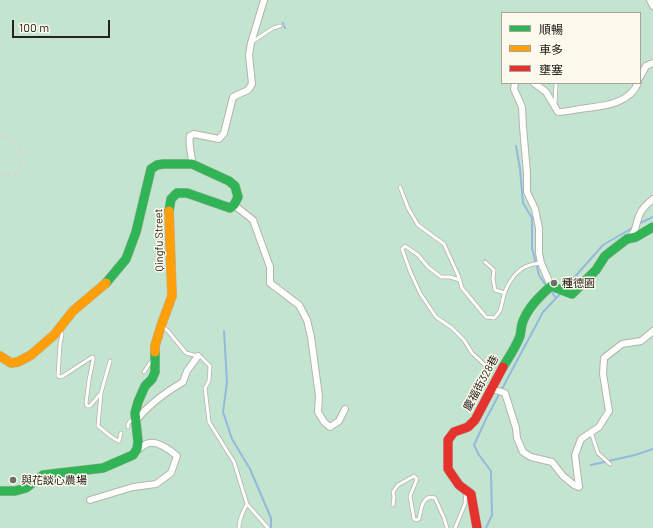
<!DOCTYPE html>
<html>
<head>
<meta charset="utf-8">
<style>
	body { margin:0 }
	#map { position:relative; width:653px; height:528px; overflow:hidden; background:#f9f7f0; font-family:Barlow,"Noto Sans TC",sans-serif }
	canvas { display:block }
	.legend { position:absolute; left:501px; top:12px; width:140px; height:72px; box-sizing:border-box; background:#fdf9ec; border:1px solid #a7a49a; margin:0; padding:5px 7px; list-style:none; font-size:12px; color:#26241f }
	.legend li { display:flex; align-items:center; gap:8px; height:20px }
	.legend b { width:20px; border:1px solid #a7a49a }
	.scale { position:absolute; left:12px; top:20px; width:98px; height:18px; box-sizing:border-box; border:2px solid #26241f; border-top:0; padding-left:5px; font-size:12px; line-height:14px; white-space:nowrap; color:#26241f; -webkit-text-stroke:3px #fdf9ec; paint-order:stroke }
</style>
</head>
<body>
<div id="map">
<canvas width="653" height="528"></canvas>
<ul class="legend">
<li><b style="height:5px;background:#30b455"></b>順暢</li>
<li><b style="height:5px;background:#ff9f0a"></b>車多</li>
<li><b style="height:5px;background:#e5322d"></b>壅塞</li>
</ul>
<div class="scale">100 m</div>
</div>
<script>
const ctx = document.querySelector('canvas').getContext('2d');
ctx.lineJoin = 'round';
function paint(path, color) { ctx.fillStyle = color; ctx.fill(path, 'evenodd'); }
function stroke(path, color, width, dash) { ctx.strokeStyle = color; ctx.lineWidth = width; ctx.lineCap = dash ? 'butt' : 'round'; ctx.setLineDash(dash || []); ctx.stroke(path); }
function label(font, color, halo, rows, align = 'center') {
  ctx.font = font + ' Barlow,"Noto Sans TC",sans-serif'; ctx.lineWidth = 3; ctx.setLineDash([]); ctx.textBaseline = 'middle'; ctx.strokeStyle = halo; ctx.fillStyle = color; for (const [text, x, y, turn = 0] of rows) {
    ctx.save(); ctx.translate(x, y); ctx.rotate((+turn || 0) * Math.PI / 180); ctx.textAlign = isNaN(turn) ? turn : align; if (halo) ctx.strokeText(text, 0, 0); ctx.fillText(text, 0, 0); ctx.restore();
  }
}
const green = new Path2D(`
	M 0,0 L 653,0 L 653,528 L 0,528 ZM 502,13 L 640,13 L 640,83 L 502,83 Z`);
const stream = new Path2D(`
	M 283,23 L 285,28
	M 516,146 L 520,169 L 523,203 L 532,218 L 532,248 L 539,275 L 547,287
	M 638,224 L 653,217
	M 565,288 L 603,245 L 634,227
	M 550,290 L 556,298
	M 224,331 L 227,382 L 223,412 L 232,439 L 250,469 L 271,518 L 271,528
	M 591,465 L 635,455 L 653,449
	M 486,528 L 492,515 L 491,471 L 479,455 L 474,445 L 487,417 L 543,312 L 561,293`);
const path = new Path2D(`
	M 331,0 L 335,6
	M 295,20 L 308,21 L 327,28 L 353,33 L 359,30 L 381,31
	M 284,25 L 294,20 L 311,34 L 317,33 L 346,49 C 355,48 360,42 370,43 L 365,68 L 362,71 L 361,70 C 355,73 355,80 349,83 L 346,82 L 344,78 L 347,75 L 344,70 L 346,59 L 345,55
	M 144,84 L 153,101 C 151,107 146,111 145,117 L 149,120 L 155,120 L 160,116 C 162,108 162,101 170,99 L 180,108 L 190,113 L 198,124 L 217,131
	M 346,87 L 349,83
	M 350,88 L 350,83
	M 26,127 L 9,156 L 6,168 L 12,170 C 7,191 11,199 29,211 C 32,214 37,216 37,220 C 38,222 38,234 38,236 C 35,248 11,262 13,275 L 18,275 L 48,254 L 56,251 L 62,252
	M 532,147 L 540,155 L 553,161 L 559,174 L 571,185 L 570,190 L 576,189 L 581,180 L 596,179 L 602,176 L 632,154 L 644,151 L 653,165
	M 512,151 L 514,167 L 510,189 L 514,201 L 518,225 L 518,236 L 523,261
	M 15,166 L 20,175 L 19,193 L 20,204
	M 0,170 L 6,168
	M 20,175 L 36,143 L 34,132
	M 410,200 L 417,184 L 416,158 L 420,146 C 448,137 442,131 452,107 L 458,103
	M 540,201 L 552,181 L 550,193 L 556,199 L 563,202 L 560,206 L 561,210 L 569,213 L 577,213 C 578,205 574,197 576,189
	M 431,212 L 435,214 L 444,232 L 449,235 L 453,241 L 466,249 L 473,258 L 480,263
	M 4,287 L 3,284 L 6,276 L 12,275
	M 0,302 L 0,293 L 4,287 L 10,295 L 12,310 L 18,323 L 21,320
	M 275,320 L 276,326 L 297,344 L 306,356
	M 53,323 C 55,312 56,308 60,298 C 63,291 64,284 68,277 C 73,267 80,264 79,252 L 69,250 L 53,259 L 42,276 L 27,307 L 19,315 C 21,321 27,328 33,329 C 46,319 43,315 50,302 L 56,304 L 55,311
	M 64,352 L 74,338 L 77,328
	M 349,404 L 370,379 L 387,369 L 383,385 L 384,397 L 381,424 L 382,440 L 387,445 C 393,433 401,421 413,415 L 408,430 L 405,444 L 414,467 L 418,469 L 420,461 L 419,453 L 422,448 L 426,453 L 425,458 L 430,454 L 439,440
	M 237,416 L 235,412 L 236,402 L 242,394 L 247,336
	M 216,443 L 220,459 L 219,473 L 213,477 C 217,489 221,491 229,501 C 232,504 234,511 236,515
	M 244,457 L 243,442 L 234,434 L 240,426 L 238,416 C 249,416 259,428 271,423 L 271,416 L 260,403 L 260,363 L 257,353 L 247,336 L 250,332 C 266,340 286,366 295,382 L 299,382 C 305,377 306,372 308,364`);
const lane = new Path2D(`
	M 252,42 L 273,28 L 280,26
	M 555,105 L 556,83
	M 400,187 L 408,208 L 418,225 L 444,244 L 458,275 L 462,288 L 486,317 L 494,318 C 502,310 500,310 503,299 C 505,288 514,272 525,267 C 530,264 536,264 540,263
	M 485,262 L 494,270 L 493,279 L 495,290 L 505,293
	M 460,280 L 450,277 L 441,277 L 428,267 L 418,255 L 405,246 L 402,249 L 410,271 L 420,293 L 436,317 L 452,328 L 464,340 L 472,353 L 485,365
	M 163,327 L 168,331 L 186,353 L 201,357 L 210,366 L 209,381 L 205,388 L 209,422 L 234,462 L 247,504 L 268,528
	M 59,329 L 62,334 L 60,344 L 58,376 L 60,377 L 63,376 L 92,357 L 93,357 L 93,360 L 89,380 L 86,403 L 87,406 L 90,406 L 101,393
	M 110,361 L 101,393 L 98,426 C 105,431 112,439 119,441 L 121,433
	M 144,372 L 152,360
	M 128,427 L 128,424 L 130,421 L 134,421
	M 591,432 L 598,453 L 610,464
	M 393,505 L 394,497 L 393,492 L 398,485 L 414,476 L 417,479 L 410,496 L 414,519 L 417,520 L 419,519 C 421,510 422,494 435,498 L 444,518 L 447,528
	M 239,528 C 239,519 243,511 247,504
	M 455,528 L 465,504 L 466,492`);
const street = new Path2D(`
	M 650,0 L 653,6
	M 640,77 L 646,66 L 653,63
	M 515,83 L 514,89 L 522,107 L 523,127 L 527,173 L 527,192 L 535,209 L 539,228 L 539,253 L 541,263 L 551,286
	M 534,83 L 546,92 L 558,112 C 566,112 572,110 580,109 C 601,106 629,105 638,83
	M 192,164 C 192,154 188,145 190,136 L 194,134 L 219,139 L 224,133 L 233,97 L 248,90 L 252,84 L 249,55 L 251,43 L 264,0
	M 234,205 L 253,220 L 270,267 L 270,283 L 299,305 L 307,320 L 311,337 L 319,396 L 318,412 L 324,422 L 330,427 L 339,421 L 345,409
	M 628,239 C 638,229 634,228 639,216 C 641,209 647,204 653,199
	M 492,389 L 505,393 L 516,428 L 517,438 L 523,452 L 531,457 L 552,462 L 563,476 L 574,485 L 579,487 L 575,455 L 581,439 L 599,427 L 609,411 L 603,374 L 604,358 L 622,344 L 641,341 L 653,331
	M 136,421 C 148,405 166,392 183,382 L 187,371 L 198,356
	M 90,500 L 133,487 L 156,484 L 171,473 L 177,456 C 170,450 156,439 146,444 C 142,446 140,450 135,451`);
const fast = new Path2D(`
	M 106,283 L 126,259 L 136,232 L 151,169 L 157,165 L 163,164 L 192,164 L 229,181 L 235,186 L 238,197 L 234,205 L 230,208 L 187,193 L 177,193 L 171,199 L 169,211
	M 503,367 C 509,357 516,347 520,336 C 521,332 521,328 522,324 C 527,308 540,296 551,286 L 572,294 L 596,270 L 605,256 L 627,239 L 636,237 L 653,227
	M 0,491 L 15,491 L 26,488 L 43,475 L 103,468 L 133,455 L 137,449 L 138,442 L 135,413 L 138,402 L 145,386 L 152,379 L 155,372 L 155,352`);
const slow = new Path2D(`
	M 155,352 L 155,346 L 161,326 L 172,296 L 169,211
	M 0,356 L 11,363 L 18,362 L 31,355 L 54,335 L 73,311 L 106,283`);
const jam = new Path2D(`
	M 477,528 L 471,494 L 459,485 L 448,469 L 448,440 L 454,432 L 468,427 L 475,420 L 503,367`);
const rail = new Path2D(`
	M 0,135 L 16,142 C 25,155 23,165 14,177 L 0,171`);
const markers = [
	[554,283,4,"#706e68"],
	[13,480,4,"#706e68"]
];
const streetNames = [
	["Qingfu Street",159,240,-91],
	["慶福街328巷",481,383,-62]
];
const poiNames = [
	["種德園",562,283],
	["與花談心農場",21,480]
];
paint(green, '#c3e5d0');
stroke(stream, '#94b9dd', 2);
stroke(lane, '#b4b2ad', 4.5);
stroke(street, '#b4b2ad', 8);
stroke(fast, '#b4b2ad', 10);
stroke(slow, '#b4b2ad', 10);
stroke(jam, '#b4b2ad', 10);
stroke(path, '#e1e0de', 1, [1, 3]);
stroke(lane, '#fefefd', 3);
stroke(street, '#fefefd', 6);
stroke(fast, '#30b455', 9);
stroke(slow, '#ff9f0a', 9);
stroke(jam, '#e5322d', 9);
stroke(rail, '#d6d5d3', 2, [8, 4]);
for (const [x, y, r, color] of markers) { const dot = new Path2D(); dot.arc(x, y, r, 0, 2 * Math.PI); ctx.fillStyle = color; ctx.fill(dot); stroke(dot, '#fdf9ec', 1.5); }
label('11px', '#26241f', '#fdf9ec', streetNames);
label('11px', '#26241f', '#fdf9ec', poiNames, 'left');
</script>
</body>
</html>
